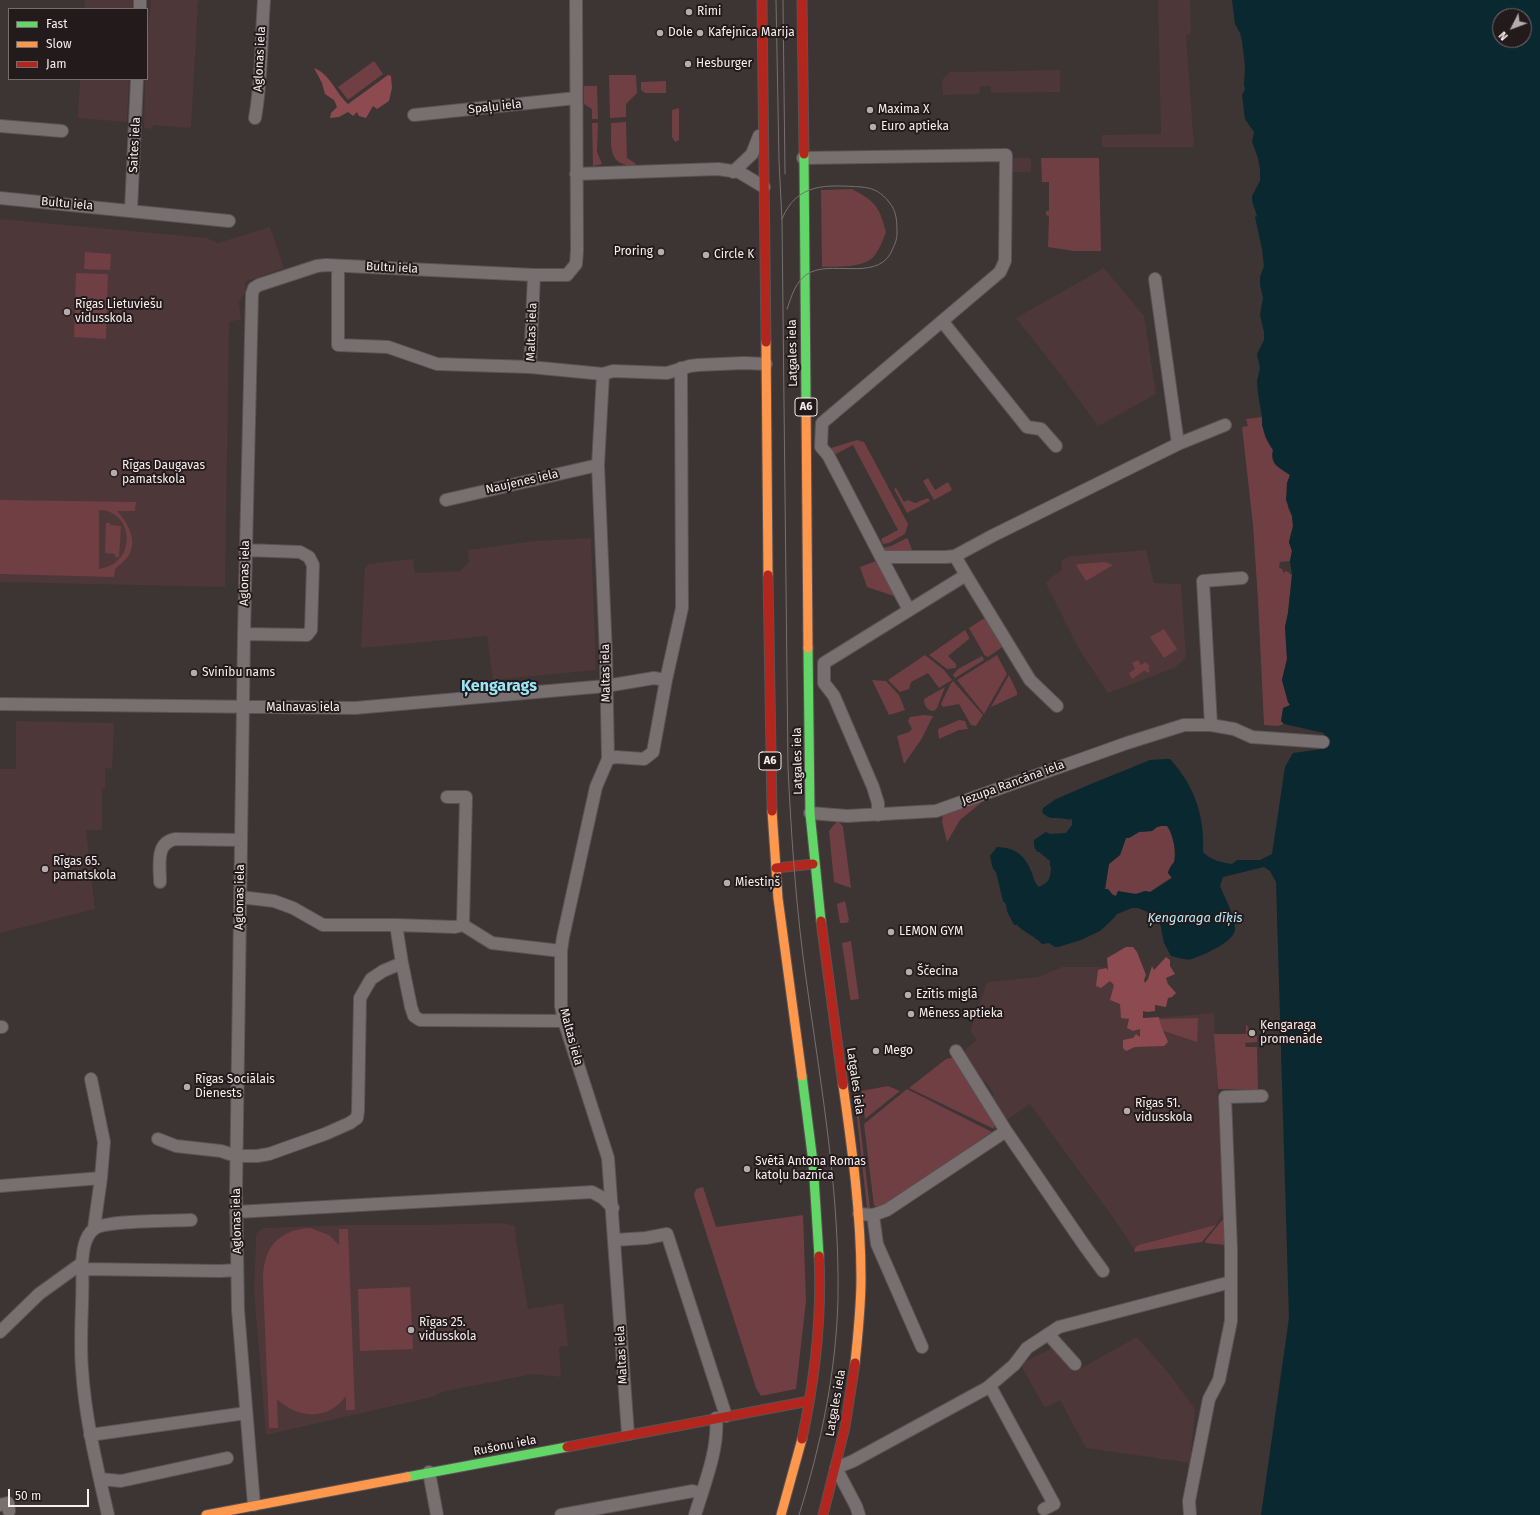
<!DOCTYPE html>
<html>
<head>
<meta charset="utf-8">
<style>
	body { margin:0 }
	#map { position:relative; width:1540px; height:1515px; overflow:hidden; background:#3d3434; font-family:"Fira Sans",sans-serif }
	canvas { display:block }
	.legend { position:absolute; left:8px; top:8px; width:140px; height:72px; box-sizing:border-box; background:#221a1b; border:1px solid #786e6f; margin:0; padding:5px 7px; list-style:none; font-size:12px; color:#f9edee }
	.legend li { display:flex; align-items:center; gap:8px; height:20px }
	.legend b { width:20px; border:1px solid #786e6f }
	.north { position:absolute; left:1492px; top:8px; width:40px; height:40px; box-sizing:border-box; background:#221a1b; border:1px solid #786e6f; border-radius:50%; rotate:228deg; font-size:11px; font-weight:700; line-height:16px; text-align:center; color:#f9edee }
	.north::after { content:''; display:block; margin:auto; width:14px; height:18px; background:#b7acad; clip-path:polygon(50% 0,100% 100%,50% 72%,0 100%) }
	.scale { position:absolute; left:8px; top:1489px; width:81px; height:18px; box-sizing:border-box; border:2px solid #f9edee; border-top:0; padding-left:5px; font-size:12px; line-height:14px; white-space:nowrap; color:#f9edee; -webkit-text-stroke:3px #221a1b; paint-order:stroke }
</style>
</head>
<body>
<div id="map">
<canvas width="1540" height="1515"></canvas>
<ul class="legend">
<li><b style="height:5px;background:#63d668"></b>Fast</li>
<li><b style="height:5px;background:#ff974d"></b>Slow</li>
<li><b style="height:5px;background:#b3261e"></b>Jam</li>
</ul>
<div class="north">N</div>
<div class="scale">50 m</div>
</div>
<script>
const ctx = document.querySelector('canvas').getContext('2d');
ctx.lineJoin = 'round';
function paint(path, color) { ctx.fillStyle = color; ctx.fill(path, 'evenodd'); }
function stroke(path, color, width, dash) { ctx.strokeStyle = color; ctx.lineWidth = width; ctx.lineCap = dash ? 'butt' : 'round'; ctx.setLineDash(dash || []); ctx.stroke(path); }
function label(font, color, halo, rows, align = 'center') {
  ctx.font = font + ' "Fira Sans",sans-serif'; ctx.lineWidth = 4; ctx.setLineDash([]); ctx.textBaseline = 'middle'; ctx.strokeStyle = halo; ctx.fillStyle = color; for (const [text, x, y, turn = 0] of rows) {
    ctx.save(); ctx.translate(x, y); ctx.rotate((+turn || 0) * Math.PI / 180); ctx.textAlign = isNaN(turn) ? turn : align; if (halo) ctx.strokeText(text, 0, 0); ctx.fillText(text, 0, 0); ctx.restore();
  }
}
const built = new Path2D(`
	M 85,0 L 133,0 L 132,9 L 84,9 Z
	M 151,0 L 202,0 L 198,1 L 191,128 L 153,125 L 152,129 L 144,128 L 145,79 L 147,79 L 147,38 Z
	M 1158,0 L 1190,0 L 1191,33 L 1186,36 L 1194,147 L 1102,147 L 1102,135 L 1161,134 Z
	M 1060,70 L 1060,92 L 991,93 L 991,86 L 980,86 L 979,94 L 943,95 L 942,80 L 950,72 Z
	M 80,79 L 129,79 L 127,122 L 78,118 Z
	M 1011,158 L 1031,158 L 1031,172 L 1011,172 Z
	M 0,219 L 207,238 L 218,243 L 270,227 L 284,268 L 245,282 L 246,290 L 239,302 L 241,319 L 229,322 L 225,587 L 0,582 Z
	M 1104,268 L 1144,316 L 1156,394 L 1098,426 L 1061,375 L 1016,318 Z
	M 591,538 L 596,670 L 493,680 L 487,636 L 361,648 L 365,568 L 368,564 L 413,559 L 415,573 L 460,571 L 469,562 L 468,550 L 535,541 Z
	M 1146,550 L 1154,583 L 1181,584 L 1186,658 L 1174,668 L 1108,693 L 1079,649 L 1046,583 L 1053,576 L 1062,570 L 1061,560 L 1071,556 Z
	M 16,721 L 114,723 L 112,769 L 105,768 L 105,788 L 102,789 L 102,830 L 86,830 L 95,909 L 0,933 L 0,769 L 16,769 Z
	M 1062,967 L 1102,967 L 1143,1019 L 1214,1013 L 1223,1213 L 1216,1225 L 1138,1245 L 1134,1249 L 1112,1216 L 1030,1104 L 1005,1121 L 993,1102 L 993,1093 L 989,1087 L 986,1082 L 981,1081 L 965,1056 L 966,1049 L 977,1040 L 970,1031 L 987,982 L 1038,977 Z
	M 501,1223 L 515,1226 L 516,1240 L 528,1309 L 563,1303 L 568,1346 L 559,1347 L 561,1377 L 533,1374 L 442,1392 L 432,1397 L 266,1435 L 254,1292 L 256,1236 L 258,1232 L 263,1228 L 346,1225 L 430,1225 Z
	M 1137,1337 L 1170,1375 L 1195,1409 L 1190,1463 L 1086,1448 L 1060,1400 L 1045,1408 L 1020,1364 L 1052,1348 L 1057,1348 L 1076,1371 Z`);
const green = new Path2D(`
	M 374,61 L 383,74 L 348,100 L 338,87 Z
	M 609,75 L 636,75 L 637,93 L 626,104 L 626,117 L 610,118 Z
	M 666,81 L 666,93 L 645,93 L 641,90 L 641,82 Z
	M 584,86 L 597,86 L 598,119 L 592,119 L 592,109 L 584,104 Z
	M 679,108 L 679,140 L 675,142 L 672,137 L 672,110 Z
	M 626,122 L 627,158 L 635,163 L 636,165 C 632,165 627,166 623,164 C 607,159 612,136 611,123 Z
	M 592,123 L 598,123 L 597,152 L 602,164 L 593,166 Z
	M 1041,158 L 1099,158 L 1101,251 L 1074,251 L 1048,247 L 1049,216 L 1046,215 L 1046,211 L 1049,211 L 1049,182 L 1042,182 Z
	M 852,189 C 876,202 879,206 886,232 C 883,240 880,248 875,255 C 864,269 838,266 822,267 L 821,190 Z
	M 85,252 L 111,254 L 110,270 L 84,269 Z
	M 76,273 L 108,274 L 106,339 L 74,337 Z
	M 1262,417 C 1262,429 1265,440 1273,450 C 1269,466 1280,466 1290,475 L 1287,483 L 1288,508 L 1292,516 L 1293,526 L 1289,542 L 1292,551 L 1290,561 L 1280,562 L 1279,567 L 1283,570 L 1283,573 L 1286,571 L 1292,575 L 1288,613 L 1285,627 L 1287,659 L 1282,680 L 1288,702 L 1290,705 L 1281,721 L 1284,724 L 1278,726 L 1264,725 L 1258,600 L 1253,525 L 1242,427 L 1248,426 L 1246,419 Z
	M 857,440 L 864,442 L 908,524 L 905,534 L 889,543 L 883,544 L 881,539 L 898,530 L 853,445 L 832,456 L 831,448 Z
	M 928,478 L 935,490 L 948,482 L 952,490 L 934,500 L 923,481 Z
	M 896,488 L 904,502 L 908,500 L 915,503 L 928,498 L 930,501 L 907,513 L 894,489 Z
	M 0,500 L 136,502 L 135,511 L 117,511 C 127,522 138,539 129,555 C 126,560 119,565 115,569 L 114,577 L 0,574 ZM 99,510 C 133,510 139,563 99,569 Z
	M 106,523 L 110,523 L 110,525 L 121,526 L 119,557 L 115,557 L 115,554 L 105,553 Z
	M 907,538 L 908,539 L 913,553 L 886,552 L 882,550 L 882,548 L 891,546 Z
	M 879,560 L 897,597 L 867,587 L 860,567 Z
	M 1105,562 L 1113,565 L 1086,581 L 1076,565 L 1079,564 Z
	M 983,619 L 986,619 L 1002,646 L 1001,648 L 988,657 L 984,655 L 984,654 L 969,628 Z
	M 1164,629 L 1177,649 L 1164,658 L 1150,637 Z
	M 965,630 L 969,637 L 969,639 L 948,656 L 956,664 L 956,668 L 947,669 L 929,655 Z
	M 925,655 L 944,670 L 952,680 L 939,688 L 928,673 L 911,682 L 909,689 L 900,692 L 888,680 Z
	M 997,655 L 1007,674 L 984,714 L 957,680 Z
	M 982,656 L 984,660 L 955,678 L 953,675 L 958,669 Z
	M 1138,660 L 1141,665 L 1146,662 L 1150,667 L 1148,669 L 1150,671 L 1147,673 L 1145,670 L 1132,679 L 1129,673 L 1135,669 L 1132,663 Z
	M 1009,675 L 1017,692 L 1017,695 L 991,707 Z
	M 872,680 L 886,681 L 899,695 L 905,710 L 889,715 Z
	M 953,681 L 983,715 L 976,726 L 971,725 L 959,704 L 943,707 L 941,704 L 951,683 Z
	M 945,687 L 937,708 L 934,711 C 927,711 924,705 924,699 Z
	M 924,715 L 933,716 L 921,740 L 904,764 L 897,736 L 909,732 L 912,729 L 908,721 L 910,717 Z
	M 959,720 L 965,721 L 968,729 L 959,730 L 939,739 L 938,729 Z
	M 988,797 L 960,820 L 947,842 L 942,822 L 943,814 Z
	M 838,820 L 843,827 L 851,888 L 834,882 L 829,831 Z
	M 1161,826 L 1167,826 C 1175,835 1175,850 1174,862 L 1171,865 L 1168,873 L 1172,877 L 1150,892 L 1145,891 L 1136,894 L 1118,892 L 1116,896 L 1113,895 L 1108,890 L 1105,889 L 1109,864 L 1120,855 L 1126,838 L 1129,838 L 1139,832 L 1152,831 L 1157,827 Z
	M 845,901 L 849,920 L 847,923 L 840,923 L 837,904 Z
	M 851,941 L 859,999 L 851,1000 L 850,998 L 842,943 Z
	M 1198,1018 L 1197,1042 L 1161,1030 L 1159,1019 Z
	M 1246,1025 L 1247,1025 L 1251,1034 L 1257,1036 L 1257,1042 L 1245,1043 L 1246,1047 L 1257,1047 L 1258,1090 L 1218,1089 L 1214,1034 L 1246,1034 Z
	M 955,1057 L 995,1125 L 994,1129 L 909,1088 L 946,1059 Z
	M 888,1086 L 900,1091 L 865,1119 L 861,1091 Z
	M 907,1089 L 992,1132 L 883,1206 L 874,1206 L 864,1124 Z
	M 854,1091 L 856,1091 L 870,1208 L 867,1208 Z
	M 703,1187 L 716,1227 L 803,1215 L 806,1301 L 796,1389 L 761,1396 L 756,1388 L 694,1195 L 696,1189 Z
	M 1223,1219 L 1225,1245 L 1206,1243 L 1205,1241 Z
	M 1216,1225 L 1202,1242 L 1135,1252 L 1134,1249 L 1138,1245 Z
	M 310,1228 L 329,1235 L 339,1245 L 339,1229 L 348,1229 L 355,1410 L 346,1410 L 346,1396 C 328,1421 298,1419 277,1399 L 278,1428 L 269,1428 L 263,1280 C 263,1248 278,1230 310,1228 Z
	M 410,1287 L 413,1349 L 360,1351 L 358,1289 Z`);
const forest = new Path2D(`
	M 314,68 C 330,74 335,92 348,104 L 388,75 L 391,76 L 392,88 L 389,101 L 377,109 L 373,106 L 366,118 L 359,116 L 357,112 L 353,116 L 348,112 L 339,117 L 330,118 L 331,113 L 337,107 L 334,100 L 325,94 L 322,83 Z
	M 1126,947 L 1133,947 L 1137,952 L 1146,975 L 1144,980 L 1145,983 L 1148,979 L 1152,966 L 1154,970 L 1166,957 L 1170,960 L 1170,966 L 1175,974 L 1166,978 L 1168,984 L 1176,993 L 1172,997 L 1168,998 L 1166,1007 L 1155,1005 L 1155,1011 L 1147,1012 L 1143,1011 L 1143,1018 L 1159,1017 C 1160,1027 1165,1033 1168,1042 L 1164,1046 L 1135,1047 L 1126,1051 L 1123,1048 L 1123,1040 L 1133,1038 L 1136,1034 L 1140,1037 L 1140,1029 L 1133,1031 L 1127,1028 L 1129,1019 L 1121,1018 L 1120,1004 L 1110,1000 L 1114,985 L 1110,981 L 1101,988 L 1096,986 L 1098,970 L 1106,968 L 1108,970 L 1107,958 Z`);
const water = new Path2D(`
	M 1232,0 L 1540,0 L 1540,1515 L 1261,1515 L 1289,1318 L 1276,882 L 1270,871 L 1264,867 L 1223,877 L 1220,886 C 1224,896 1236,918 1235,929 C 1235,942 1203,955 1192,959 C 1185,961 1177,957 1171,956 L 1164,943 L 1160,923 L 1150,913 L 1138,908 L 1132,908 L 1117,914 L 1113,919 L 1100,931 L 1081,940 L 1058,947 L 1055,947 L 1049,943 L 1042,944 C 1035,936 1023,932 1017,925 L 1014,925 L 1007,911 L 1006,904 L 1003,901 L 996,872 C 991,867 992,863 990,856 L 997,847 C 1017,848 1025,856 1032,873 C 1034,879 1034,882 1039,887 C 1049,882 1050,880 1051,868 L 1050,866 L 1050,861 L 1039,852 L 1037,852 L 1034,846 L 1034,840 L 1046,832 L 1050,834 L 1066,833 L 1072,825 L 1072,820 L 1071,818 L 1070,820 C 1059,816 1050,822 1042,812 L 1043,808 L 1056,799 L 1091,784 L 1150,760 L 1167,759 L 1170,759 C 1194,785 1205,816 1203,852 C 1210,860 1223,863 1232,864 L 1237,860 L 1260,860 L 1272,854 L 1285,767 L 1293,753 L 1322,749 L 1324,733 L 1284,724 L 1281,721 L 1283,708 L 1290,705 L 1288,702 L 1282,680 L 1287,659 L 1285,627 L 1288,613 L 1292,575 L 1290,561 L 1292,551 L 1289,542 L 1293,526 L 1292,516 L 1286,500 L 1287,483 L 1290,475 C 1280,468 1270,465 1273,450 L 1266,438 L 1262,425 L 1262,417 L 1258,394 L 1257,381 L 1260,368 L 1257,354 L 1264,340 L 1264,332 L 1260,315 L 1263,298 L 1260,285 L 1260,277 L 1264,266 L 1262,249 L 1255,217 L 1257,216 L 1252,201 L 1252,196 L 1260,181 L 1260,169 L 1258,158 L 1252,142 L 1254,132 L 1245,119 L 1242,95 L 1245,89 L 1244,85 L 1245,66 L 1242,41 L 1240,33 L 1235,24 ZM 1500,16 L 1524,16 L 1524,40 L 1500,40 ZM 1161,826 L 1167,826 C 1172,832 1178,854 1174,862 C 1172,866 1169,868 1168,873 L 1172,878 L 1150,892 L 1145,891 L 1136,894 L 1118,891 L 1116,896 L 1113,895 L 1108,889 L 1105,889 L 1109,864 L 1120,855 L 1126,838 L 1129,838 L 1139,832 L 1152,831 L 1157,827 Z`);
const street = new Path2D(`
	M 140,9 L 140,0
	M 414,115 L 576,98
	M 255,118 C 262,79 261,40 264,0
	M 0,126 L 62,131
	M 803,158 L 1006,155 L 1005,261 L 1000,272 L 822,423 L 821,447 L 828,455 L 840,478 L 881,557 L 946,557 L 955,556 L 992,536 L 1178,444 L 1225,425
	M 733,172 L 752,154 L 759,136
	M 576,174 L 718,169 L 739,172 L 764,187
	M 0,198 L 229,221
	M 131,210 L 137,79
	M 338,266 L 338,345 L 388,347 L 437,364 L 530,367
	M 534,275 L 530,367 L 603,374 L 613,371 L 667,373 L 690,366 L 698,365 L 744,363 L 766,364
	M 1155,279 L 1178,444
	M 942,321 L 1027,427 L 1041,429 L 1056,446
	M 603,374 L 598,465 L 606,655 L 608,759 L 596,787 L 563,937 L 561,951 L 561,1006 L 564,1021 L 608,1158 L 628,1434
	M 446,500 L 598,465
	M 881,557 L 909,610
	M 966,575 L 1030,680 L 1057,706
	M 244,634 L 307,635 L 311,630 L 313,565 L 309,557 L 300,552 L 245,550
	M 0,704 L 355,708 L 606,686 L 654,678 L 666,680
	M 1211,725 L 1203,581 L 1242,578
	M 608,759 L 616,757 L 644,759 L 653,752 L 666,680 L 682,608 L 681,368
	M 447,797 L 466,797 L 463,925 L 492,943 L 561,951
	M 810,813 L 847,816 L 936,811 L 1127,743 L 1184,725 L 1211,725 L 1234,729 L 1252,737 L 1323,742
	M 878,815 L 878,803 L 873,787 L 834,696 L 824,683 L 824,663 L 966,575 L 955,556
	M 160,882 C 160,865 155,842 176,839 L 241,840
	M 396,925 L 455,927 L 463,925
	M 402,963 L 411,1007 L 414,1016 L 420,1020 L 564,1021
	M 0,1027 L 2,1027
	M 956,1051 L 1006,1131
	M 91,1079 L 104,1142 L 101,1178 L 94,1228
	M 158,1139 L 176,1146 L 221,1151 L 236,1156 L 257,1156 L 269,1154 L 325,1134 L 350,1123 L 357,1118 L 358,1111 L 360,998 L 371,979 L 383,971 L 402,963 L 396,925 L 323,925 L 293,908 L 274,901 L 240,897
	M 0,1186 L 101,1178
	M 236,1212 L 592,1192 L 603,1198 L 613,1208
	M 859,1214 L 873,1215 L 887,1210 L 1006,1131 L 1084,1245 L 1103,1271
	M 873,1215 L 877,1244 L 922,1347
	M 615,1240 L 646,1238 L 667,1234 L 726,1416
	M 82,1263 C 84,1298 79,1333 82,1369 C 85,1418 97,1467 108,1515
	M 82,1269 L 220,1271 L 237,1270
	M 0,1332 L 39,1294 L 82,1263 C 83,1251 84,1237 94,1229 C 105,1220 174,1221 191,1220
	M 1048,1334 L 1075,1364
	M 990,1386 L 1054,1504 L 1044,1509
	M 90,1435 L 246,1413
	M 429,1472 L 437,1515
	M 100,1479 L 121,1481 L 227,1458
	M 0,1505 L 8,1503 L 9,1511
	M 254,1505 L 238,1310 L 236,1190 L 244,634 L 252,294 L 254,288 L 259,285 L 317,266 L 326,265 L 534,275 L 567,275 L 576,264 L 577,250 L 576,0
	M 561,1515 L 693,1491 L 701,1494
	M 695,1515 C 704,1485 719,1449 716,1418
	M 859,1515 L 856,1506 L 836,1468 L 853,1461 L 987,1388 L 1014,1365 L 1027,1348 L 1059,1327 L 1231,1282
	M 1190,1515 L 1189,1501 L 1209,1399 L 1219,1380 L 1231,1321 L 1231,1250 L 1225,1097 L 1262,1096`);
const fast = new Path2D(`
	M 804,154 L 806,402
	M 808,648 L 810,813 L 821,921
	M 802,1076 L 813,1162 L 819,1256
	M 407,1477 L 567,1447`);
const slow = new Path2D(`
	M 766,342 L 768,575
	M 806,402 L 808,648
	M 772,811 L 778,898 L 802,1076
	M 843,1085 C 852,1148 861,1214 861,1278 C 861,1306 858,1335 855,1363
	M 206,1515 L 407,1477
	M 781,1515 L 802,1439`);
const jam = new Path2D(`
	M 762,0 L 766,342
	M 802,0 L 804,154
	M 768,575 L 772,811
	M 776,868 L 813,864
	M 821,921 L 843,1085
	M 802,1439 C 815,1379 822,1318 819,1256
	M 567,1447 L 809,1401
	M 823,1515 L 845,1427 L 855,1363`);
const tram = new Path2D(`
	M 776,0 L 779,161 L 782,221 L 788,767 C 791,830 795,893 803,956 C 818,1070 840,1184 838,1299 C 836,1373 821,1445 799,1515
	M 783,0 L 785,174
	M 782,219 C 797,182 827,185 862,187 C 874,188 882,193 889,202 C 897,211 897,223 897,234 C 897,239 895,244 893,248 C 881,282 836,261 811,272 C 796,279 792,295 787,309`);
const markers = [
	[689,12,4,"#b7acad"],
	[660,33,4,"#b7acad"],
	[700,33,4,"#b7acad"],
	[688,64,4,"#b7acad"],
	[870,110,4,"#b7acad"],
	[873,127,4,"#b7acad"],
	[661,252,4,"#b7acad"],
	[706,255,4,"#b7acad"],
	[67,312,4,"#b7acad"],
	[114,473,4,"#b7acad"],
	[194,673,4,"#b7acad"],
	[45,869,4,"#b7acad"],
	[727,883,4,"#b7acad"],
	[891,932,4,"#b7acad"],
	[909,972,4,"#b7acad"],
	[908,995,4,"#b7acad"],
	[911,1014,4,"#b7acad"],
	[1252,1033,4,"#b7acad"],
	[876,1051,4,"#b7acad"],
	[187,1087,4,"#b7acad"],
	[1127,1111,4,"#b7acad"],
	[747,1169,4,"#b7acad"],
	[411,1330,4,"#b7acad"]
];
const shields = [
	[806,407,22],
	[770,761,22]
];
const shieldNames = [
	["A6",806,407],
	["A6",770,761]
];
const poiNames = [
	["Rimi",697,12],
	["Dole",668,33],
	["Kafejnīca Marija",708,33],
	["Hesburger",696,64],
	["Maxima X",878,110],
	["Euro aptieka",881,127],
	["Proring",653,252,"right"],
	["Circle K",714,255],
	["Rīgas Lietuviešu",75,305],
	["vidusskola",75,319],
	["Rīgas Daugavas",122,466],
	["pamatskola",122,480],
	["Svinību nams",202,673],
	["Rīgas 65.",53,862],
	["pamatskola",53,876],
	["Miestiņš",735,883],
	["LEMON GYM",899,932],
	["Ščecina",917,972],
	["Ezītis miglā",916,995],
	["Mēness aptieka",919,1014],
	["Ķengaraga",1260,1026],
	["promenāde",1260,1040],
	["Mego",884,1051],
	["Rīgas Sociālais",195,1080],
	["Dienests",195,1094],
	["Rīgas 51.",1135,1104],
	["vidusskola",1135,1118],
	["Svētā Antona Romas",755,1162],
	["katoļu baznīca",755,1176],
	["Rīgas 25.",419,1323],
	["vidusskola",419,1337]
];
const streetNames = [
	["Aglonas iela",260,59,-87],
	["Spaļu iela",495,107,-6],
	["Saites iela",135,145,-87],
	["Bultu iela",67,204,5],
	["Bultu iela",392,268,3],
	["Maltas iela",532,332,-88],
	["Latgales iela",793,353,-91],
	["Naujenes iela",522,482,-13],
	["Aglonas iela",245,573,-89],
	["Maltas iela",606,673,-91],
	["Malnavas iela",303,708],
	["Latgales iela",798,761,-91],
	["Jezupa Rancāna iela",1013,783,-20],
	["Aglonas iela",240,897,-89],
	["Maltas iela",571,1037,75],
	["Latgales iela",855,1081,82],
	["Aglonas iela",237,1221,-91],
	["Maltas iela",622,1355,-93],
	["Latgales iela",836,1403,-80],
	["Rušonu iela",505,1446,-11]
];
const waterNames = [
	["Ķengaraga dīķis",1195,918]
];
const districtNames = [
	["Ķengarags",499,687]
];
paint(built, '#4d3739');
paint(green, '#6f3f44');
paint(forest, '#8d4a51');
paint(water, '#0a282f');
stroke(street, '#5b5353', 14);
stroke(fast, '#5b5353', 11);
stroke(slow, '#5b5353', 11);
stroke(jam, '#5b5353', 11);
stroke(street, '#787070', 12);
stroke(fast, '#63d668', 9);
stroke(slow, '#ff974d', 9);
stroke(jam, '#b3261e', 9);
stroke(tram, '#787070', 1);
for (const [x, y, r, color] of markers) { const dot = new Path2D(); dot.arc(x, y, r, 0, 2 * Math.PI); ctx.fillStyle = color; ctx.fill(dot); stroke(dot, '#221a1b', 1.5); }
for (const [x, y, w] of shields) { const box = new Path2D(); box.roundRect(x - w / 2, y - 9, w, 18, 3); ctx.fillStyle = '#221a1b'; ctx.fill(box); stroke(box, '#f9edee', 1); }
label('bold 11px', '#f9edee', null, shieldNames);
label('12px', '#f9edee', '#221a1b', poiNames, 'left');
label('12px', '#f9edee', '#221a1b', streetNames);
label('italic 13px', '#baebf8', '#221a1b', waterNames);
label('bold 16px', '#9ae6fa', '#221a1b', districtNames);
</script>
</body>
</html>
